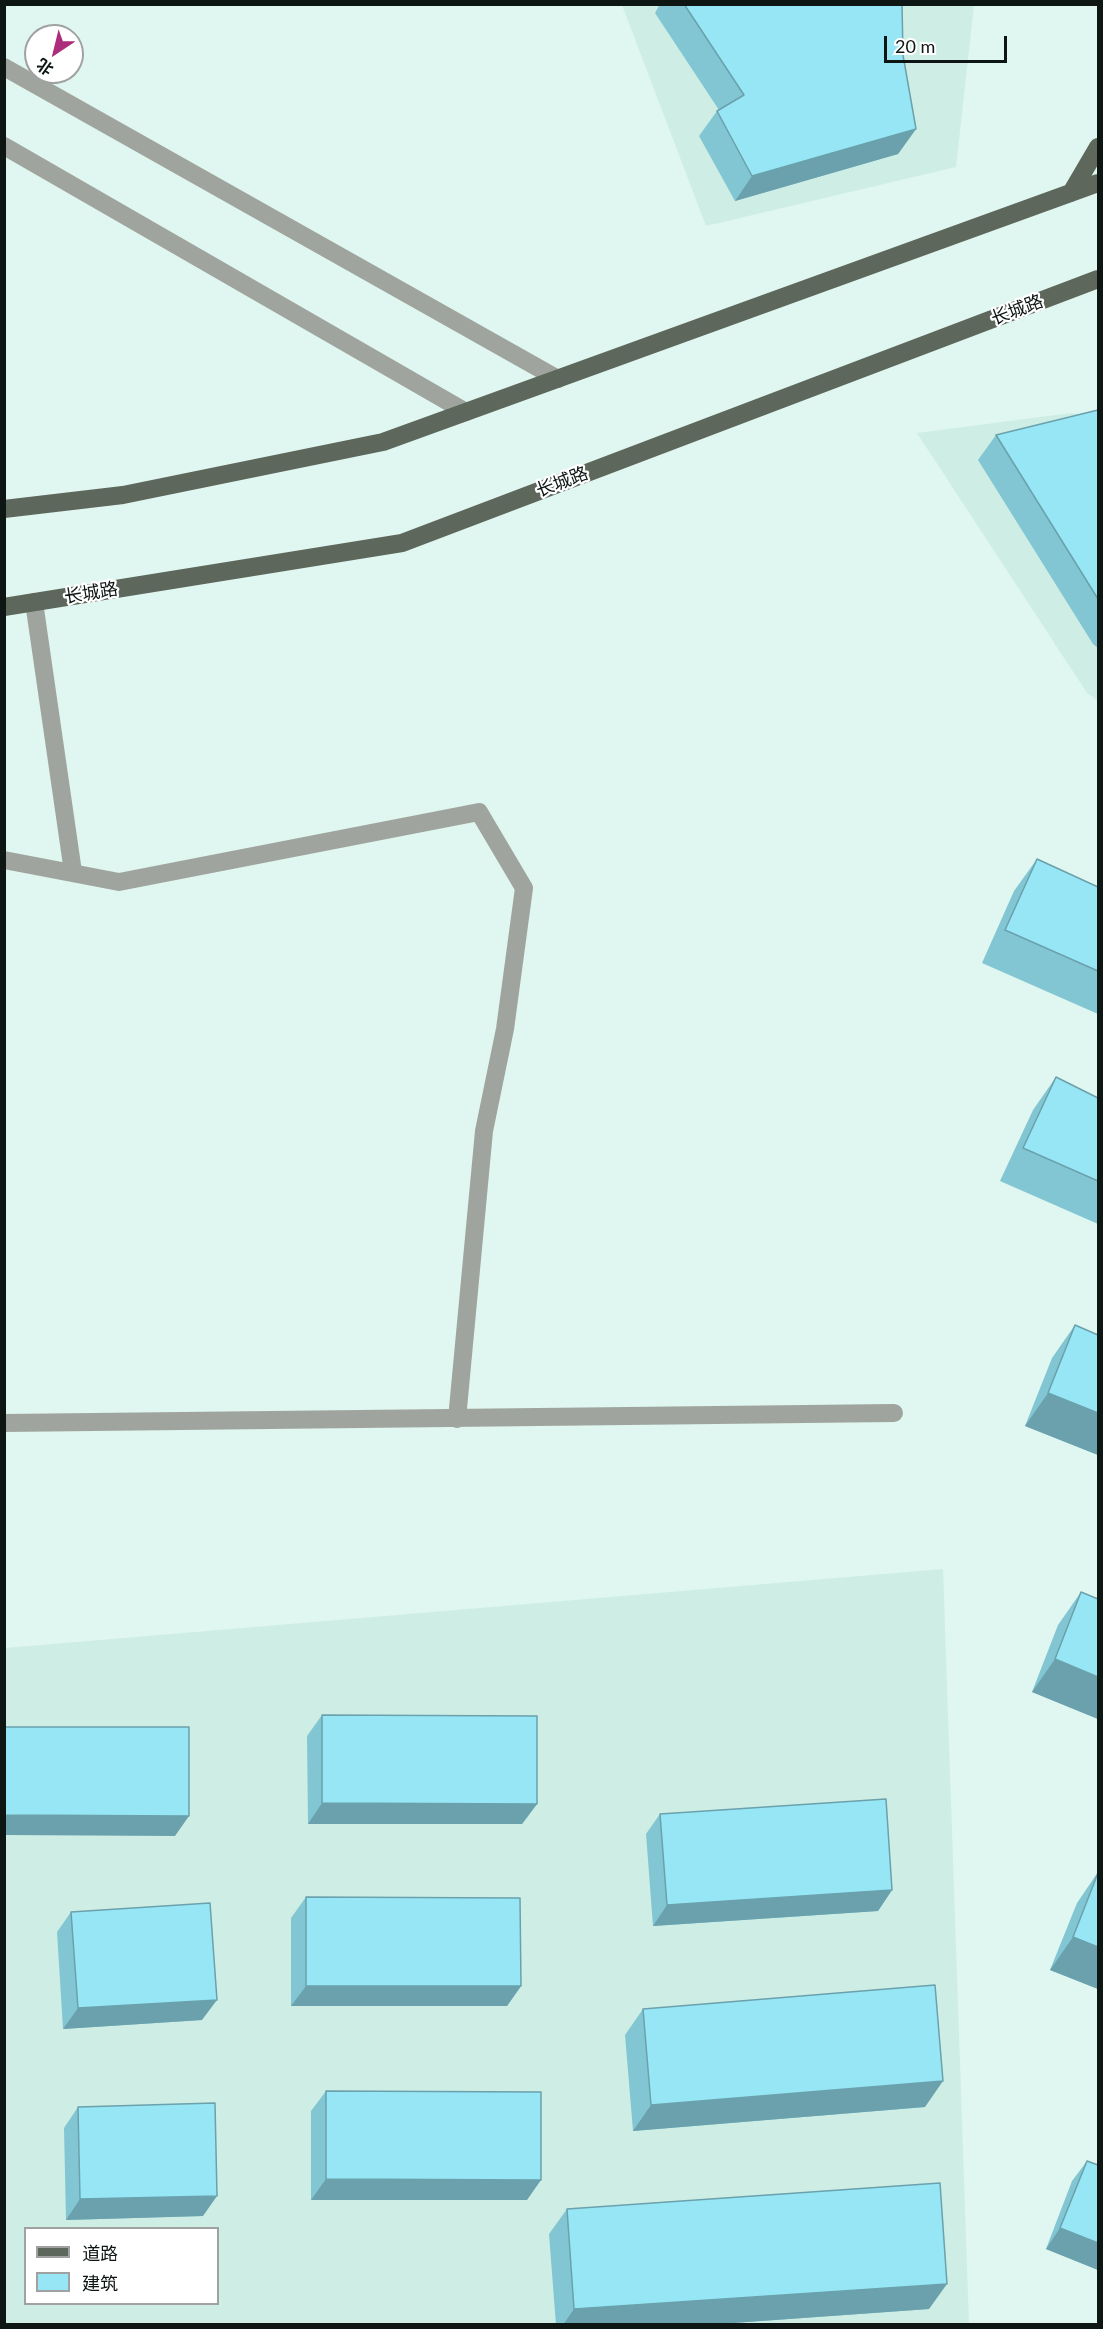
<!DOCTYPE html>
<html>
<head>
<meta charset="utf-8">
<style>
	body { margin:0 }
	#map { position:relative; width:1103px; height:2329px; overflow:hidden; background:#e0f6f0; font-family:Lato,"Noto Sans SC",sans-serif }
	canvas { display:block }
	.frame { position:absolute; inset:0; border:6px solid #0e1614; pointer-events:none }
	.legend { position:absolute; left:24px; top:2227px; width:195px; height:78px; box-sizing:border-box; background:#fff; border:2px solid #9fa2a1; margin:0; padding:8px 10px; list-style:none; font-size:18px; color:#0e1614 }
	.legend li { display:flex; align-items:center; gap:12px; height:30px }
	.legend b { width:30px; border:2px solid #9fa2a1 }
	.north { position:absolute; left:24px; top:24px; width:60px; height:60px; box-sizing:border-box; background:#fff; border:2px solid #9fa2a1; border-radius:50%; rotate:215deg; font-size:16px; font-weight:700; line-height:24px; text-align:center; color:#0e1614 }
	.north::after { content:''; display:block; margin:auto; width:21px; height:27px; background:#ac2d7b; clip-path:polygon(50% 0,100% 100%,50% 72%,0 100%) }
	.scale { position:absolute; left:884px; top:36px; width:123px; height:27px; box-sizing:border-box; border:3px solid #0e1614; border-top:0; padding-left:8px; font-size:18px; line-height:21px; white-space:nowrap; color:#0e1614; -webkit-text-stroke:4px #fff; paint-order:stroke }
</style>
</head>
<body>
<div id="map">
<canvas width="1103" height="2329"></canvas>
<div class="frame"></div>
<ul class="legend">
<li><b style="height:8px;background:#5d675c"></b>道路</li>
<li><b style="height:16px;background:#97e6f5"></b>建筑</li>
</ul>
<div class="north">北</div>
<div class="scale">20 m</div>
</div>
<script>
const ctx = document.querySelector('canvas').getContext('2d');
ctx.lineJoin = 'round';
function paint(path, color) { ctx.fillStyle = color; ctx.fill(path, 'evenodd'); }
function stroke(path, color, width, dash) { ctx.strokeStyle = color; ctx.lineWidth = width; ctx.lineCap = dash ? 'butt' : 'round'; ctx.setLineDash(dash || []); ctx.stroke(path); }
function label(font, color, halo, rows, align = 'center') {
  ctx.font = font + ' Lato,"Noto Sans SC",sans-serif'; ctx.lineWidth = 4.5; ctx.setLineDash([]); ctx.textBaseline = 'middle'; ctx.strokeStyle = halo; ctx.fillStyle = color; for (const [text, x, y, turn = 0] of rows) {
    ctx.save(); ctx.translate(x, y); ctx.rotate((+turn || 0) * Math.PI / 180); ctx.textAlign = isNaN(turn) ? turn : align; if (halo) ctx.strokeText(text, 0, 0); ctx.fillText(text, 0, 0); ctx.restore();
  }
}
const built = new Path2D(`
	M 622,5 L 974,5 L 956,167 L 706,226 Z
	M 1071,413 L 1098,416 L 1098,701 L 1087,693 L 917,433 Z
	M 943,1569 L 969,2324 L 5,2324 L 5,1648 ZM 26,2228 L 218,2228 L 218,2304 L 26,2304 Z`);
const minor = new Path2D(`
	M 4,67 L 558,379
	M 4,146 L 466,412
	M 34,602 L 73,872
	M 4,860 L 119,882 L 479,812 L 524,888 L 505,1029 L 484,1131 L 457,1419
	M 4,1423 L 894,1413`);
const primary = new Path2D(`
	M 1071,193 L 1098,147
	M 4,509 L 123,495 L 383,442 L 1098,183
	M 4,607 L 402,543 L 1098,279`);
const wall = new Path2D(`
	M 660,4 L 902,4 L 903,55 L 916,129 L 898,154 L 735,201 L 699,136 L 717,111 L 719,110 L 655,13 Z
	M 1098,410 L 1098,648 L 1093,644 L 978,460 L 996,435 Z
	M 1037,859 L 1098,887 L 1098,1014 L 982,963 L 1014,891 Z
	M 1056,1077 L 1098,1098 L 1098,1224 L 1000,1181 L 1033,1110 Z
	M 1075,1325 L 1098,1335 L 1098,1455 L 1025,1426 L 1052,1358 Z
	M 1081,1592 L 1098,1599 L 1098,1719 L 1032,1692 L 1058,1625 Z
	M 322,1715 L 537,1804 L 522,1824 L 308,1824 L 307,1736 Z
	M 660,1814 L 892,1890 L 878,1911 L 653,1926 L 646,1834 Z
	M 1098,1872 L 1098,1989 L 1050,1970 L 1077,1903 Z
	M 306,1897 L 521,1986 L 507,2006 L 291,2006 L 291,1918 Z
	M 71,1912 L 202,2020 L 63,2029 L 57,1932 Z
	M 643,2009 L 925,2107 L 633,2131 L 625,2035 Z
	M 326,2091 L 527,2200 L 311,2200 L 311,2111 Z
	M 78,2107 L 203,2216 L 66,2220 L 64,2128 Z
	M 1087,2161 L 1098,2165 L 1098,2270 L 1046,2249 L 1072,2181 Z
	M 567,2209 L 929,2309 L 705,2325 L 556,2325 L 549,2234 Z`);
const shadedWall = new Path2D(`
	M 916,129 L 898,154 L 735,201 L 752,176 Z
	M 1048,1393 L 1098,1413 L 1098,1455 L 1025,1426 Z
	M 1055,1659 L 1098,1677 L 1098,1719 L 1032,1692 Z
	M 322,1803 L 537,1804 L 522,1824 L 308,1824 Z
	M 4,1815 L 189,1816 L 175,1836 L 4,1835 Z
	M 892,1890 L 878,1911 L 653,1926 L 667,1905 Z
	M 1073,1937 L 1098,1947 L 1098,1989 L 1050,1970 Z
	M 306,1986 L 521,1986 L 507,2006 L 291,2006 Z
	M 217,2000 L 202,2020 L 63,2029 L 78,2008 Z
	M 943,2081 L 925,2107 L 633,2131 L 651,2105 Z
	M 326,2179 L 541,2180 L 527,2200 L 311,2200 Z
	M 217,2196 L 203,2216 L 66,2220 L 80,2199 Z
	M 1060,2228 L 1098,2243 L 1098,2270 L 1046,2249 Z
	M 947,2284 L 929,2309 L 705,2325 L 563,2325 L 574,2309 Z`);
const building = new Path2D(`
	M 684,4 L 902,4 L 903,55 L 916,129 L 752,176 L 717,111 L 744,95 Z
	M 1098,410 L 1098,599 L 996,435 Z
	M 1037,859 L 1098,887 L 1098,971 L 1005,930 Z
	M 1056,1077 L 1098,1098 L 1098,1181 L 1023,1148 Z
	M 1075,1325 L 1098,1335 L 1098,1413 L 1048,1393 Z
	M 1081,1592 L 1098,1599 L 1098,1677 L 1055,1659 Z
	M 322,1715 L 537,1716 L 537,1804 L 322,1803 Z
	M 4,1727 L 189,1727 L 189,1816 L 4,1815 Z
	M 886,1799 L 892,1890 L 667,1905 L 660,1814 Z
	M 1098,1873 L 1098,1947 L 1073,1937 Z
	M 306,1897 L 520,1898 L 521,1986 L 306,1986 Z
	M 210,1903 L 217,2000 L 78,2008 L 71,1912 Z
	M 935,1985 L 943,2081 L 651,2105 L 643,2009 Z
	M 326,2091 L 541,2092 L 541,2180 L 326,2179 Z
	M 215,2103 L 217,2196 L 80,2199 L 78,2107 Z
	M 1087,2161 L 1098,2165 L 1098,2243 L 1060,2228 Z
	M 940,2183 L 947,2284 L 574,2309 L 567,2209 Z`);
const streetNames = [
	["长城路",1017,310,-21],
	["长城路",562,482,-21],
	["长城路",91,593,-9]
];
paint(built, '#ceeee5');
stroke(minor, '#9fa59e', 18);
stroke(primary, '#5d675c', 18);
paint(wall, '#82c6d3');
paint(shadedWall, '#6aa1ac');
paint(building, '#97e6f5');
stroke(building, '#6aa1ac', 1.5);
label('18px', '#0e1614', '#fff', streetNames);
</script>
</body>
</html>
